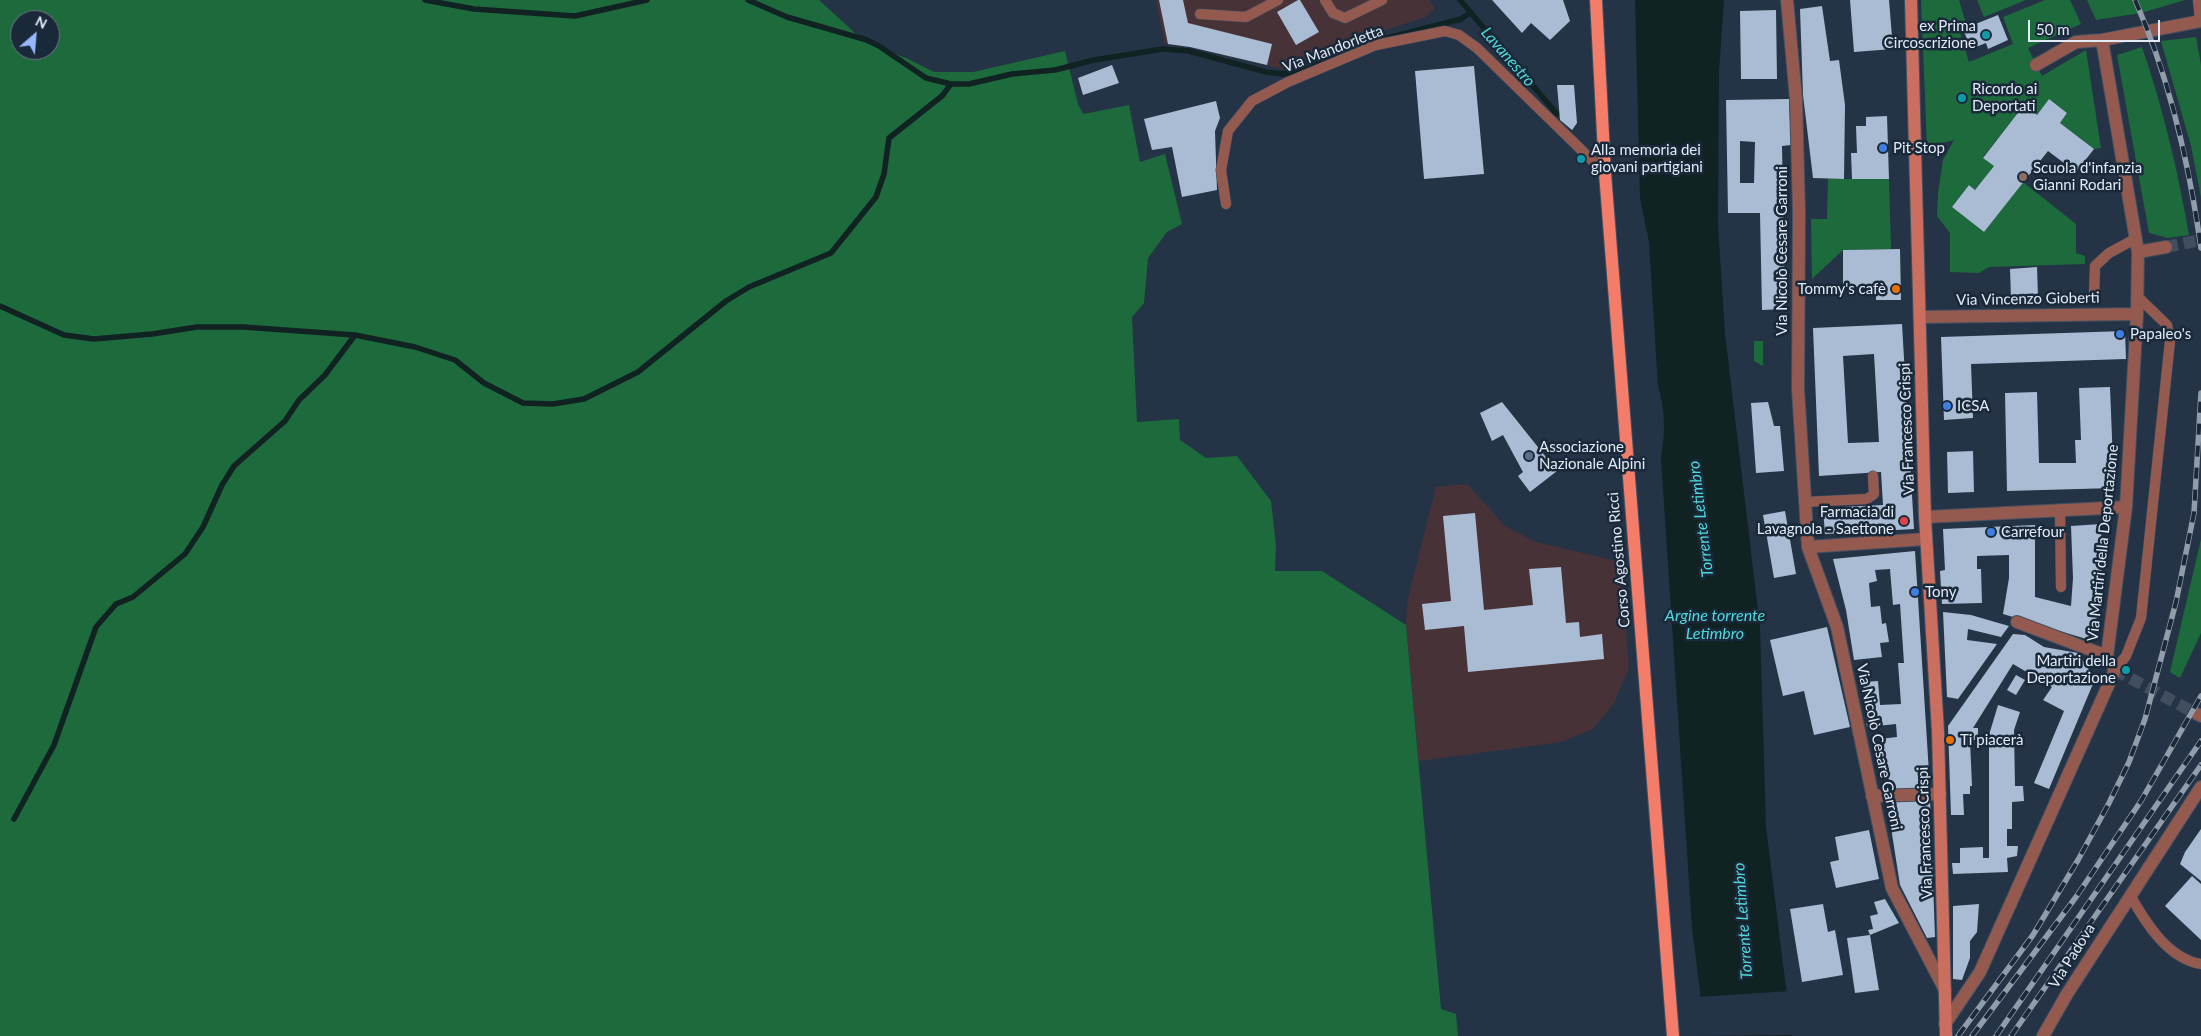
<!DOCTYPE html>
<html>
<head>
<meta charset="utf-8">
<style>
	body { margin:0 }
	#map { position:relative; width:2201px; height:1036px; overflow:hidden; background:#243345; font-family:Lato,sans-serif }
	canvas { display:block }
	.north { position:absolute; left:10px; top:10px; width:50px; height:50px; box-sizing:border-box; background:#1a293a; border:1px solid #6a7685; border-radius:50%; rotate:27deg; font-size:14px; font-weight:700; line-height:20px; text-align:center; color:#e1eaf6 }
	.north::after { content:''; display:block; margin:auto; width:18px; height:22px; background:#97b6fd; clip-path:polygon(50% 0,100% 100%,50% 72%,0 100%) }
	.scale { position:absolute; left:2028px; top:20px; width:132px; height:22px; box-sizing:border-box; border:2px solid #e1eaf6; border-top:0; padding-left:6px; font-size:15px; line-height:18px; white-space:nowrap; color:#e1eaf6; -webkit-text-stroke:4px #1a293a; paint-order:stroke }
</style>
</head>
<body>
<div id="map">
<canvas width="2201" height="1036"></canvas>
<div class="north">N</div>
<div class="scale">50 m</div>
</div>
<script>
const ctx = document.querySelector('canvas').getContext('2d');
ctx.lineJoin = 'round';
function paint(path, color) { ctx.fillStyle = color; ctx.fill(path, 'evenodd'); }
function stroke(path, color, width, dash) { ctx.strokeStyle = color; ctx.lineWidth = width; ctx.lineCap = dash ? 'butt' : 'round'; ctx.setLineDash(dash || []); ctx.stroke(path); }
function label(font, color, halo, rows, align = 'center') {
  ctx.font = font + ' Lato,sans-serif'; ctx.lineWidth = 5; ctx.setLineDash([]); ctx.textBaseline = 'middle'; ctx.strokeStyle = halo; ctx.fillStyle = color; for (const [text, x, y, turn = 0] of rows) {
    ctx.save(); ctx.translate(x, y); ctx.rotate((+turn || 0) * Math.PI / 180); ctx.textAlign = isNaN(turn) ? turn : align; if (halo) ctx.strokeText(text, 0, 0); ctx.fillText(text, 0, 0); ctx.restore();
  }
}
const industrial = new Path2D(`
	M 1156,0 L 1429,0 L 1435,8 L 1426,17 L 1382,31 L 1283,69 L 1190,47 L 1165,44 Z
	M 1467,484 L 1505,526 L 1536,542 L 1621,562 L 1629,668 L 1614,703 L 1593,729 L 1561,742 L 1419,761 L 1406,625 L 1407,603 L 1436,487 Z`);
const green = new Path2D(`
	M 0,0 L 819,0 L 866,43 L 906,58 L 934,72 L 973,72 L 1065,51 L 1078,104 L 1083,114 L 1129,105 L 1140,162 L 1165,154 L 1182,224 L 1167,232 L 1148,258 L 1144,303 L 1132,317 L 1137,422 L 1179,419 L 1180,440 L 1206,458 L 1237,456 L 1271,501 L 1276,546 L 1275,571 L 1322,571 L 1406,625 L 1441,1009 L 1456,1014 L 1458,1036 L 0,1036 ZM 20,20 L 50,20 L 50,50 L 20,50 Z
	M 1921,0 L 1959,0 L 1965,20 L 1958,26 L 1969,62 L 2013,44 L 2003,17 L 2045,0 L 2070,0 L 2081,24 L 2028,48 L 2042,76 L 2086,50 L 2101,148 L 2094,149 L 2060,123 L 2067,113 L 2049,99 L 2037,115 L 2024,105 L 1983,157 L 1994,166 L 1975,190 L 1969,185 L 1952,207 L 1984,232 L 2023,182 L 2076,224 L 2076,253 L 2085,256 L 2085,264 L 1989,267 L 1979,273 L 1950,272 L 1950,233 L 1937,216 L 1938,193 L 1943,160 L 1954,140 L 1927,147 Z
	M 1977,0 L 2026,0 L 1984,17 Z
	M 2087,0 L 2185,0 L 2141,13 L 2096,20 Z
	M 2196,37 L 2201,65 L 2201,198 L 2191,146 L 2161,41 Z
	M 2142,47 C 2163,108 2178,171 2189,235 L 2168,238 L 2149,233 L 2117,55 Z
	M 1828,179 L 1889,179 L 1891,249 L 1843,250 L 1812,279 L 1811,219 L 1827,219 Z
	M 1754,341 L 1763,341 L 1763,366 L 1754,361 Z
	M 2201,539 L 2201,633 L 2180,678 L 2170,672 Z`);
const water = new Path2D(`
	M 1635,0 L 1724,0 L 1719,71 L 1718,225 L 1725,334 L 1760,627 L 1766,827 L 1792,1036 L 1704,1036 L 1701,1000 L 1692,928 L 1661,459 C 1665,432 1666,413 1658,386 L 1649,242 L 1640,198 Z`);
const pier = new Path2D(`
	M 1790,991 L 1794,1035 L 1701,1036 L 1698,997 Z`);
const stream = new Path2D(`
	M 425,0 L 474,9 L 575,16 L 647,0
	M 748,0 L 787,17 L 867,40 L 879,46 L 926,78 L 951,84 L 969,84 L 1012,74 L 1055,70 L 1094,60 L 1163,49 L 1189,51 L 1266,72 L 1283,74 L 1309,69 L 1335,55 L 1365,45
	M 1460,0 L 1557,114
	M 1376,41 L 1461,19 L 1470,13
	M 0,306 L 64,335 L 94,339 L 152,334 L 197,327 L 243,327 L 355,335 L 415,347 L 455,360 L 484,383 L 523,403 L 553,404 L 584,399 L 638,372 L 726,301 L 749,287 L 831,253 L 876,197 L 884,174 L 889,138 L 942,96 L 951,84
	M 14,819 L 54,745 L 96,627 L 116,604 L 133,597 L 185,554 L 203,527 L 222,485 L 234,466 L 285,421 L 299,400 L 325,375 L 355,335`);
const building = new Path2D(`
	M 1159,0 L 1183,0 L 1188,23 L 1272,44 L 1267,65 L 1190,47 L 1168,44 Z
	M 1298,0 L 1300,0 L 1319,32 L 1296,45 L 1277,12 Z
	M 1492,0 L 1563,0 L 1570,21 L 1550,40 L 1531,23 L 1522,33 Z
	M 1850,0 L 1889,0 L 1893,49 L 1854,52 Z
	M 1822,6 L 1830,61 L 1839,60 L 1845,105 L 1844,179 L 1813,178 L 1803,95 L 1800,9 Z
	M 1776,10 L 1777,79 L 1741,79 L 1740,11 Z
	M 1998,15 L 2008,40 L 1988,49 L 1986,43 L 1971,49 L 1963,29 Z
	M 1112,65 L 1119,83 L 1083,95 L 1078,78 Z
	M 1474,66 L 1484,174 L 1424,179 L 1415,71 Z
	M 1557,85 L 1574,85 L 1577,123 L 1572,130 L 1560,120 Z
	M 1789,99 L 1791,145 L 1782,146 L 1785,309 L 1762,310 L 1760,213 L 1728,213 L 1726,100 ZM 1740,141 L 1755,142 L 1754,183 L 1740,183 Z
	M 2049,99 L 2067,113 L 2060,123 L 2094,149 L 2076,172 L 2048,151 L 1984,232 L 1952,207 L 1969,185 L 1975,190 L 1994,166 L 1983,158 L 2024,105 L 2037,115 Z
	M 1216,101 L 1220,118 L 1215,131 L 1217,190 L 1182,197 L 1172,147 L 1152,150 L 1144,119 Z
	M 1887,116 L 1889,179 L 1852,179 L 1851,153 L 1857,153 L 1856,126 L 1866,126 L 1866,117 Z
	M 1900,249 L 1901,300 L 1876,300 L 1876,287 L 1843,287 L 1843,250 Z
	M 2037,267 L 2038,297 L 2011,298 L 2010,269 Z
	M 1902,324 L 1914,529 L 1825,534 L 1823,508 L 1883,505 L 1881,472 L 1819,476 L 1813,328 ZM 1874,354 L 1879,442 L 1848,443 L 1843,356 Z
	M 2125,331 L 2126,359 L 1971,364 L 1973,418 L 1944,420 L 1941,337 Z
	M 2110,387 L 2114,488 L 2007,491 L 2005,393 L 2037,392 L 2039,463 L 2076,463 L 2075,440 L 2081,440 L 2079,388 Z
	M 1502,402 L 1557,471 L 1530,492 L 1518,476 L 1523,472 L 1503,435 L 1492,441 L 1480,413 Z
	M 1768,402 L 1774,426 L 1780,426 L 1784,471 L 1756,473 L 1751,403 Z
	M 1973,451 L 1974,492 L 1948,493 L 1947,452 Z
	M 1785,511 L 1796,574 L 1774,578 L 1763,515 Z
	M 1475,513 L 1484,610 L 1533,605 L 1529,569 L 1561,567 L 1566,623 L 1579,622 L 1580,637 L 1602,634 L 1604,659 L 1468,672 L 1464,626 L 1425,630 L 1422,604 L 1451,601 L 1443,516 Z
	M 2101,524 L 2102,581 L 2093,641 L 2003,614 L 2009,578 L 2009,555 L 1977,556 L 1977,569 L 1981,569 L 1982,603 L 1942,604 L 1940,571 L 1945,570 L 1943,529 L 2035,525 L 2035,597 L 2071,606 L 2073,578 L 2071,526 Z
	M 1915,551 L 1930,789 L 1891,790 L 1880,739 L 1897,737 L 1896,724 L 1867,727 L 1863,682 L 1878,681 L 1880,705 L 1901,704 L 1898,663 L 1904,663 L 1900,604 L 1893,605 L 1890,569 L 1875,570 L 1877,581 L 1869,583 L 1871,607 L 1880,606 L 1882,624 L 1886,623 L 1889,642 L 1880,643 L 1882,657 L 1854,660 L 1846,610 L 1833,559 Z
	M 1943,612 L 1971,615 L 2009,626 L 2001,637 L 1968,629 L 1967,640 L 1997,644 L 1958,699 L 1947,697 Z
	M 1827,627 L 1850,727 L 1814,735 L 1804,691 L 1783,696 L 1770,640 Z
	M 2013,634 L 2025,635 L 2044,647 L 2078,653 L 2095,679 L 2049,789 L 2034,783 L 2064,711 L 2043,700 L 2052,687 L 2013,664 L 1973,728 L 1978,728 L 1978,740 L 1970,740 L 1972,786 L 1970,786 L 1970,794 L 1963,794 L 1964,815 L 1951,815 L 1948,726 Z
	M 2016,675 L 2025,680 L 2016,695 L 2007,690 Z
	M 1998,705 L 2020,712 L 2014,730 L 2015,786 L 2023,786 L 2024,801 L 2012,802 L 2012,829 L 2007,829 L 2007,846 L 2018,846 L 2017,856 L 2007,858 L 2008,872 L 1953,874 L 1952,863 L 1960,863 L 1960,848 L 1983,847 L 1983,858 L 1989,858 L 1989,735 Z
	M 1930,800 L 1935,937 L 1927,938 L 1900,885 L 1887,802 Z
	M 2201,829 L 2201,881 L 2180,864 L 2185,852 Z
	M 1869,830 L 1879,879 L 1836,888 L 1830,862 L 1839,860 L 1835,837 Z
	M 2192,876 L 2201,884 L 2201,940 L 2165,906 Z
	M 1885,899 L 1899,923 L 1870,935 L 1868,930 L 1873,929 L 1870,916 L 1878,914 L 1874,902 Z
	M 1823,904 L 1828,932 L 1835,930 L 1843,975 L 1802,982 L 1790,909 Z
	M 1979,904 L 1977,932 L 1970,941 L 1970,958 L 1962,980 L 1953,979 L 1953,906 Z
	M 1870,935 L 1879,990 L 1855,993 L 1847,938 Z`);
const streetTunnel = new Path2D(`
	M 2166,247 L 2201,240
	M 2115,670 L 2197,714`);
const lane = new Path2D(`
	M 1325,0 L 1333,13 L 1345,18 L 1382,0
	M 2198,0 L 2200,21
	M 1200,14 L 1246,17 L 1278,0
	M 1226,204 L 1221,170 L 1228,131 L 1252,101 L 1288,82 L 1376,45 L 1445,31 L 1459,35 L 1477,48 L 1605,173
	M 2094,296 L 2095,266 L 2109,253 L 2135,239
	M 1804,502 L 1867,499 L 1874,494 L 1873,476
	M 2060,511 L 2061,587
	M 2115,670 L 2126,656 L 2141,618 L 2170,341 L 2167,325 L 2138,297
	M 2130,895 C 2145,922 2168,959 2201,964`);
const street = new Path2D(`
	M 1787,0 L 1796,99 L 1799,212 L 1798,389 L 1808,547 L 1837,627 L 1892,888 L 1945,990
	M 2036,65 L 2076,42 L 2102,40 L 2201,21
	M 2138,252 L 2166,247
	M 1920,317 L 2137,314
	M 1925,517 L 2126,507
	M 1808,547 L 1926,539
	M 2017,622 L 2107,656
	M 2197,714 L 2201,716
	M 1872,796 L 1940,794
	M 1945,1024 L 1980,972 L 2115,670 L 2107,656 L 2126,507 L 2137,314 L 2138,252 L 2102,40
	M 2043,1036 L 2067,994 L 2201,787`);
const secondary = new Path2D(`
	M 1911,0 L 1925,517 L 1938,732 L 1946,1036`);
const primary = new Path2D(`
	M 1596,0 L 1605,173 L 1673,1036`);
const rail = new Path2D(`
	M 2135,0 C 2170,79 2189,163 2201,248
	M 1958,1036 L 2033,935 L 2078,860 L 2109,803 L 2129,762 L 2145,719 L 2176,602 L 2194,513 L 2201,393
	M 1972,1036 L 2076,897 L 2141,801 L 2201,696
	M 1996,1036 L 2201,741
	M 2011,1036 L 2201,765`);
const markers = [
	[1986,35,5,"#0f9aa8"],
	[1962,98,5,"#0f9aa8"],
	[1883,148,5,"#3f7fe0"],
	[1581,159,5,"#0f9aa8"],
	[2023,177,5,"#8d6e63"],
	[1896,289,5,"#e8710a"],
	[2120,334,5,"#3f7fe0"],
	[1947,406,5,"#3f7fe0"],
	[1529,456,5,"#5c6f8a"],
	[1904,521,5,"#e0444e"],
	[1991,532,5,"#3f7fe0"],
	[1915,592,5,"#3f7fe0"],
	[2126,670,5,"#0f9aa8"],
	[1950,740,5,"#e8710a"]
];
const poiNames = [
	["ex Prima",1976,26,"right"],
	["Circoscrizione",1976,43,"right"],
	["Ricordo ai",1972,89],
	["Deportati",1972,106],
	["Pit Stop",1893,148],
	["Alla memoria dei",1591,150],
	["giovani partigiani",1591,167],
	["Scuola d'infanzia",2033,168],
	["Gianni Rodari",2033,185],
	["Tommy's cafè",1886,289,"right"],
	["Papaleo's",2130,334],
	["ICSA",1957,406],
	["Associazione",1539,447],
	["Nazionale Alpini",1539,464],
	["Farmacia di",1894,512,"right"],
	["Lavagnola - Saettone",1894,529,"right"],
	["Carrefour",2001,532],
	["Tony",1925,592],
	["Martiri della",2116,661,"right"],
	["Deportazione",2116,678,"right"],
	["Ti piacerà",1960,740]
];
const streetNames = [
	["Via Mandorletta",1333,49,-21],
	["Via Nicolò Cesare Garroni",1782,251,-90],
	["Via Vincenzo Gioberti",2028,299,-1],
	["Via Francesco Crispi",1907,429,-92],
	["Via Martiri della Deportazione",2103,543,-84],
	["Corso Agostino Ricci",1619,560,-95],
	["Via Nicolò Cesare Garroni",1879,747,78],
	["Via Francesco Crispi",1925,833,-92],
	["Via Padova",2072,956,-58]
];
const waterNames = [
	["Lavanestro",1508,57,49],
	["Torrente Letimbro",1701,519,-97],
	["Argine torrente",1715,616],
	["Letimbro",1715,634],
	["Torrente Letimbro",1743,921,-94]
];
paint(industrial, '#473337');
paint(green, '#1d6a3c');
paint(water, '#122');
paint(pier, '#243345');
stroke(stream, '#122', 5.5);
paint(building, '#aabcd3');
stroke(streetTunnel, '#404e60', 12, [12, 6]);
stroke(lane, '#425061', 11);
stroke(street, '#425061', 14);
stroke(secondary, '#425061', 14);
stroke(primary, '#425061', 14);
stroke(lane, '#945a50', 10);
stroke(street, '#945a50', 12);
stroke(secondary, '#ca6e5f', 12);
stroke(primary, '#f47d6a', 12);
stroke(rail, '#919dab', 5.5);
stroke(rail, '#1a293a', 4, [11]);
for (const [x, y, r, color] of markers) { const dot = new Path2D(); dot.arc(x, y, r, 0, 2 * Math.PI); ctx.fillStyle = color; ctx.fill(dot); stroke(dot, '#1a293a', 2); }
label('15px', '#e1eaf6', '#1a293a', poiNames, 'left');
label('15px', '#e1eaf6', '#1a293a', streetNames);
label('italic 16px', '#4fd9da', '#1a293a', waterNames);
</script>
</body>
</html>
